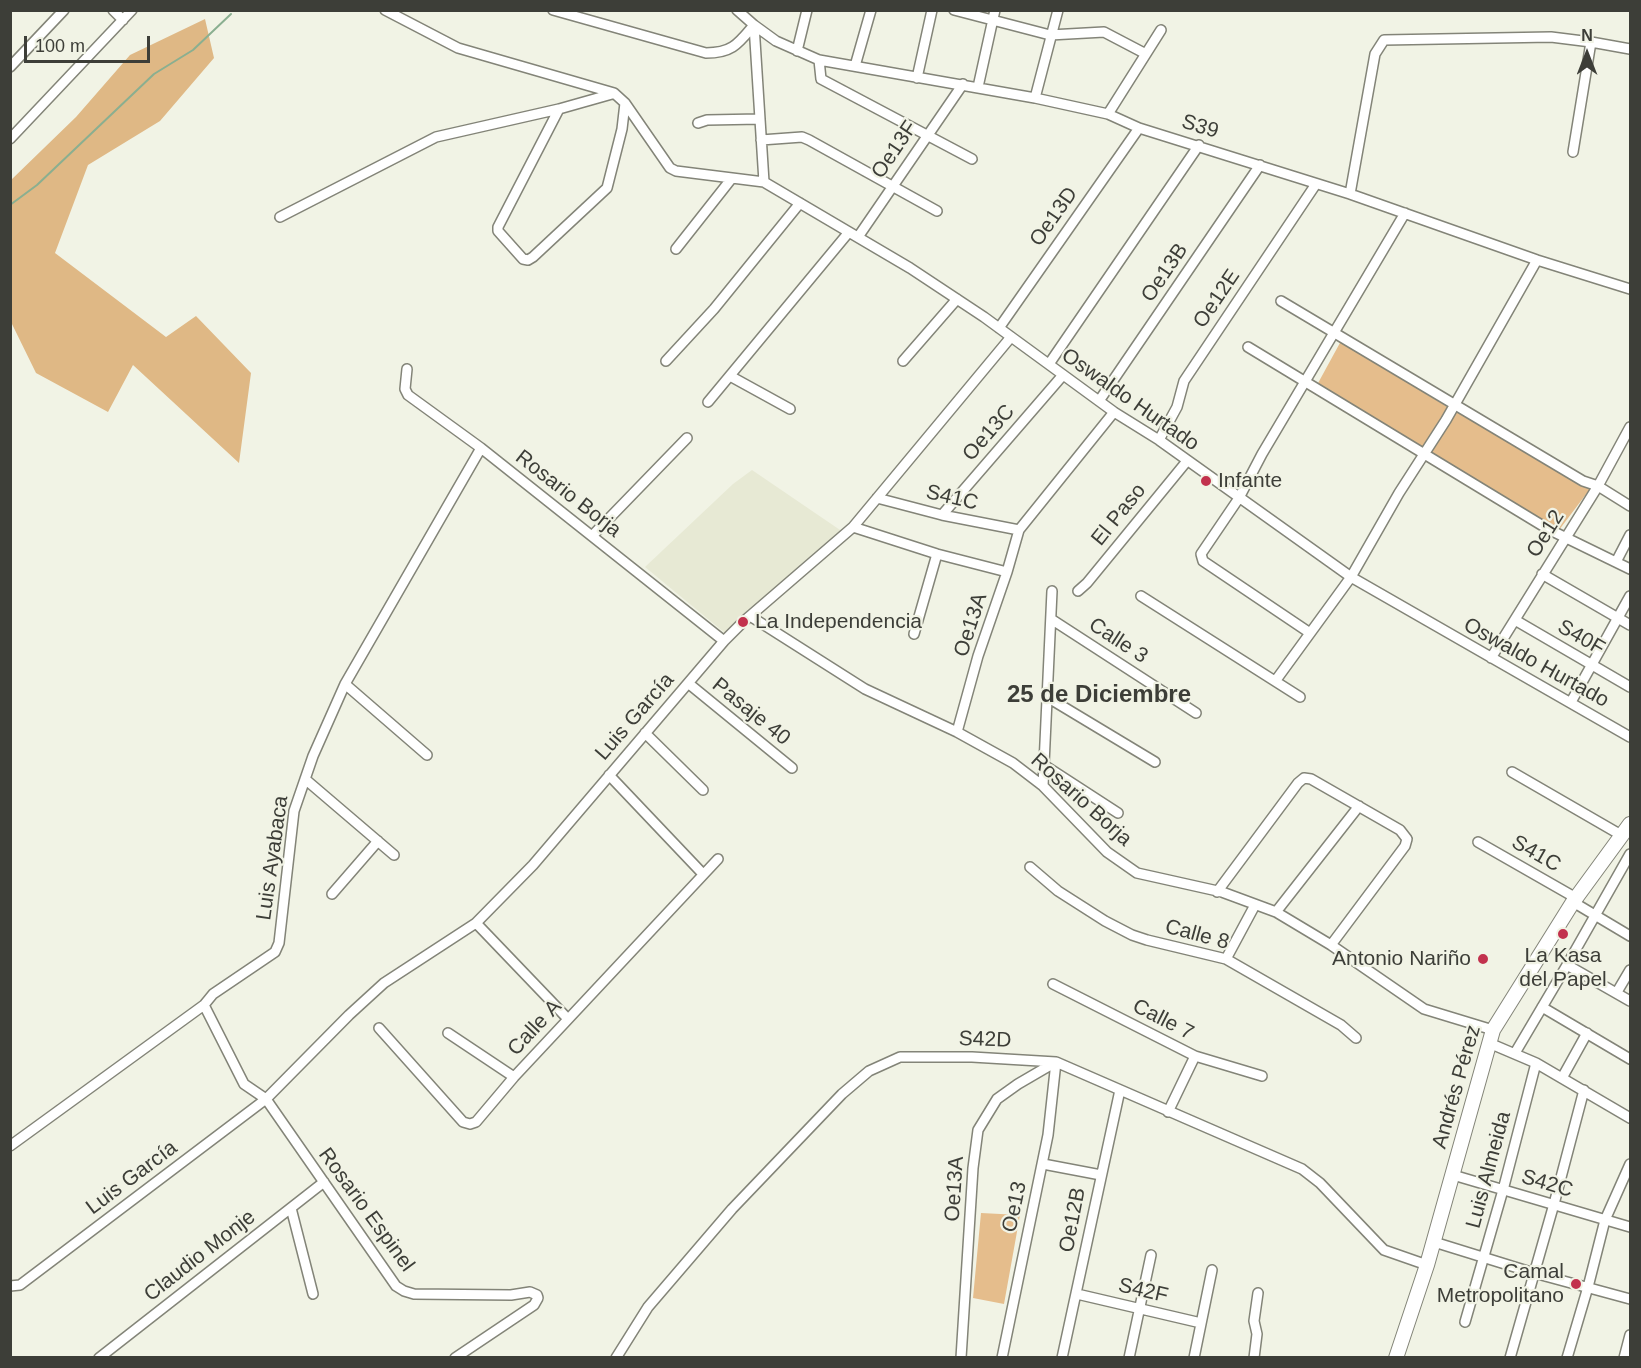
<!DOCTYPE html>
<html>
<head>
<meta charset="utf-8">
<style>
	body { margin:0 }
	#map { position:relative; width:1641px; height:1368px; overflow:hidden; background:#f1f3e5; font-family:Helvetica,sans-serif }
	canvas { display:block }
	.frame { position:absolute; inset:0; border:12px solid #3d3e38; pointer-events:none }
	.north { position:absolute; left:1557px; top:24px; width:60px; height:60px; -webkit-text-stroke:4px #f1f3e5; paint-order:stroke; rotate:0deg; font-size:16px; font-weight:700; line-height:24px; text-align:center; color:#3d3e38 }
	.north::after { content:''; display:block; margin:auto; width:21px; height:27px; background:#3d3e38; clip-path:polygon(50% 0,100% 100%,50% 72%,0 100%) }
	.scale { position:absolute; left:24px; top:36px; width:126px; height:27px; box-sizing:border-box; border:3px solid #3d3e38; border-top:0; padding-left:8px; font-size:18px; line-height:21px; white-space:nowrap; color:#3d3e38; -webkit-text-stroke:4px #f1f3e5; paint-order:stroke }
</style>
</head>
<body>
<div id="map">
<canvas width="1641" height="1368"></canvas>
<div class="frame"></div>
<div class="north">N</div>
<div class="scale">100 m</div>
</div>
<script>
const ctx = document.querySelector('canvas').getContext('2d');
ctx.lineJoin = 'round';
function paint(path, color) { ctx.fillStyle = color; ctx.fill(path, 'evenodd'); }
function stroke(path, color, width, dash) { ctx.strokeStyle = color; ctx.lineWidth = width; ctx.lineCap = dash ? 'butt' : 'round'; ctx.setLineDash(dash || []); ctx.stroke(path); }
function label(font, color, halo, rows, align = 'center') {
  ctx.font = font + ' Helvetica,sans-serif'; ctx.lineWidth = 4.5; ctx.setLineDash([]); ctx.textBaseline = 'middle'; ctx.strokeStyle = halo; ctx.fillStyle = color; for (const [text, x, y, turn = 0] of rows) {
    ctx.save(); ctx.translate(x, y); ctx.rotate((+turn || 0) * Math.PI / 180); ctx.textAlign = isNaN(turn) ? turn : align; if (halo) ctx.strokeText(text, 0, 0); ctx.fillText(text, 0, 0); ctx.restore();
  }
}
const built = new Path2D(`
	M 752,470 L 843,532 L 725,633 L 645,567 L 733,484 Z`);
const green = new Path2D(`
	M 1341,341 L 1449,408 L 1422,449 L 1317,385 Z
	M 1455,411 L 1590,489 L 1559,530 L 1429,453 Z
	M 981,1213 L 1020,1215 L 1004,1304 L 973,1298 Z`);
const forest = new Path2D(`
	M 205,19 L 214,58 L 160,121 L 88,165 L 55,253 L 166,337 L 196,316 L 251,373 L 239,463 L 133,365 L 108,412 L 36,373 L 11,322 L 11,180 L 76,117 L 130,55 Z`);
const stream = new Path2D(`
	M 10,205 L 37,185 L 154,74 L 193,50 L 231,14`);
const street = new Path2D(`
	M 113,10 L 123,20
	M 385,10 L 458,48 L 614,93 L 625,103 L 670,168 L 676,171 L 764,182
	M 553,10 L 706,53 C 732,53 738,44 754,25 L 776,41 L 819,60 L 1035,98 L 1108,114 L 1139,128 L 1350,194 L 1537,260 L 1630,289
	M 737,10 L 754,25 L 764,182 L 910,268 L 984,317 L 1114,412 L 1159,440 L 1351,577 L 1630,737
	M 954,10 L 1050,35 L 1104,32 L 1146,54
	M 797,51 L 807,10
	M 819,60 L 821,79 L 972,159
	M 855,66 L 871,10
	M 10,67 L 64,10
	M 917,78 L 932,10
	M 978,87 L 995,10
	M 612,94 L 559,109 L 498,227 L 498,231 L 523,259 L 528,260 L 533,257 L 607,188 L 622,129 L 625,103
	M 1035,98 L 1058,10
	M 1108,114 L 1161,30
	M 698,123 L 707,120 L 760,119
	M 10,139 L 132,10
	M 761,140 L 802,137 L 809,140 L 937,211
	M 1573,152 L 1591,42
	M 1350,194 L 1375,54 L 1384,40 L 1551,37 L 1591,42 L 1630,49
	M 280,217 L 436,137 L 559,109
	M 858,237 L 963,84
	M 676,249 L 732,178
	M 1281,301 L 1583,481 L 1598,486 L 1630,506
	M 999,328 L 1139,128
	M 1248,347 L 1548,529 L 1630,569
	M 666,361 L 714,309 L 800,203
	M 903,361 L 957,299
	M 1049,364 L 1199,145
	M 407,369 L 405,389 L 408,395 L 481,448 L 724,641
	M 730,376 L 790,409
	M 1099,401 L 1260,165
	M 708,402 L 849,232
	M 1159,440 L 1177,407 L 1184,381 L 1316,184
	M 877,498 L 942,515 L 1019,530
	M 942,515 L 1063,375
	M 853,527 L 937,554 L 1007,572
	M 592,536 L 687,438
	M 1616,562 L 1630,535
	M 1542,574 L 1630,625
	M 1078,591 L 1087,583 L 1187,461
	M 1141,596 L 1300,697
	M 750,616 L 865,689 L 957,732 L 1013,763 L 1043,786 L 1107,852 L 1137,873 L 1222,892 L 1276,912 L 1331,945 L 1424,1009 L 1493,1030
	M 1051,619 L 1196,713
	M 1515,620 L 1630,687
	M 1310,633 L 1203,561 L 1201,554 L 1239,498 L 1262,454 L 1405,213
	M 914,634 L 937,554
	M 1491,658 L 1598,486 L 1630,427
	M 1276,680 L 1351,577 L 1399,493 L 1446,420 L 1537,260
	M 688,683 L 792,768
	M 345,684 L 427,755
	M 1047,697 L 1155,762
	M 1571,702 L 1630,596
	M 957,732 L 978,656 L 1007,572 L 1019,530 L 1114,412
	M 645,733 L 703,790
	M 1044,765 L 1118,813
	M 1512,772 L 1621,835
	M 609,775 L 703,874
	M 305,779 L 394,855
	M 1043,786 L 1052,591
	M 1478,842 L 1576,898
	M 1030,867 L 1058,891 L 1105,921 L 1132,935 L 1147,940 L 1226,959 L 1341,1025 L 1356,1038
	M 1217,892 L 1298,783 L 1304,778 L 1311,779 L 1400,830 L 1407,839 L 1405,846 L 1331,945
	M 332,894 L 378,841
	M 1573,902 L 1630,936
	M 1276,912 L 1359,806
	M 476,923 L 568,1019
	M 1226,959 L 1255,905
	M 1567,965 L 1630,1001
	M 1053,984 L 1195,1056 L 1262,1076
	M 1617,992 L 1630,970
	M 204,1005 L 244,1084 L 266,1099 L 349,1015 L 384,983 L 476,923 L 533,865 L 724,641 L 743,622 L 853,527 L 1011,337
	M 1542,1007 L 1630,1059
	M 379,1028 L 463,1122 L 470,1124 L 476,1122 L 514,1077 L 718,859
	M 448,1033 L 514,1077
	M 1489,1043 L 1536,1063 L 1630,1118
	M 1515,1053 L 1567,965 L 1630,854
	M 1562,1078 L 1587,1033
	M 1168,1112 L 1195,1056
	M 10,1146 L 204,1005 L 213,994 L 275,952 L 279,943 L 294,811 L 313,756 L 345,684 L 481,448
	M 1043,1164 L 1101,1175
	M 1453,1175 L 1630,1227
	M 291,1208 L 313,1294
	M 1434,1242 L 1534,1273 L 1630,1299
	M 10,1286 L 20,1285 L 266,1099 L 396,1286 L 404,1291 L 414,1294 L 511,1295 L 530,1292 L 537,1295 L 538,1298 L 534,1305 L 455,1358
	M 1077,1294 L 1201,1323
	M 1465,1322 L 1503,1190 L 1536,1063
	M 99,1358 L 324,1182
	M 616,1358 L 648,1307 L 732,1209 L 842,1094 L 869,1071 L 900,1057 L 972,1057 L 1056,1062 L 1302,1169 L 1320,1183 L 1384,1250 L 1427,1265
	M 961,1358 L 973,1168 L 978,1130 L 997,1099 L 1018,1084 L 1054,1063
	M 1002,1358 L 1048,1135 L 1056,1062
	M 1062,1358 L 1120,1090
	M 1129,1358 L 1151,1255
	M 1194,1358 L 1212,1270
	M 1254,1358 L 1257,1334 L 1254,1321 L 1258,1293
	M 1510,1358 L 1554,1204 L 1584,1090
	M 1567,1358 L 1588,1287 L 1605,1220 L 1630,1164
	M 1624,1358 L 1630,1335`);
const secondary = new Path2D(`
	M 1396,1358 L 1427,1265 L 1493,1030 L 1573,902 L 1630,824`);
const markers = [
	[1206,481,6,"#c2314d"],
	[743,622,6,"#c2314d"],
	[1563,934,6,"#c2314d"],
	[1483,959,6,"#c2314d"],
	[1576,1284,6,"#c2314d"]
];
const streetNames = [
	["S39",1200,127,17],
	["Oe13F",895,150,-56],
	["Oe13D",1054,217,-55],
	["Oe13B",1165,273,-56],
	["Oe12E",1217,299,-56],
	["Oswaldo Hurtado",1130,400,35],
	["Oe13C",989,433,-49],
	["Rosario Borja",568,494,38],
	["S41C",952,498,13],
	["El Paso",1119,515,-51],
	["Oe12",1546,534,-58],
	["Oe13A",971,625,-72],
	["S40F",1581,638,30],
	["Calle 3",1118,641,33],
	["Oswaldo Hurtado",1536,663,29],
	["Pasaje 40",751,712,39],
	["Luis García",635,717,-49],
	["Rosario Borja",1081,800,42],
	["S41C",1536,854,30],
	["Luis Ayabaca",273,858,-82],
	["Calle 8",1197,935,15],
	["Calle 7",1163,1020,27],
	["Calle A",535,1028,-47],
	["S42D",985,1040,2],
	["Andrés Pérez",1457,1087,-74],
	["Luis Almeida",1489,1170,-75],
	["Luis García",132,1178,-37],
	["S42C",1547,1184,16],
	["Oe13A",955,1189,-86],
	["Oe13",1015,1207,-78],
	["Rosario Espinel",366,1210,54],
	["Oe12B",1073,1220,-79],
	["Claudio Monje",200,1256,-38],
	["S42F",1143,1291,13]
];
const poiNames = [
	["Infante",1218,481],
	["La Independencia",755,622],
	["La Kasa",1563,956,"center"],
	["del Papel",1563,980,"center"],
	["Antonio Nariño",1471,959,"right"],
	["Camal",1564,1272,"right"],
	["Metropolitano",1564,1296,"right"]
];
const quarterNames = [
	["25 de Diciembre",1099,695]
];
paint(built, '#e7e9d4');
paint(green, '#e5bd8c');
paint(forest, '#dfb885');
stroke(stream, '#8aaf90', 2);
stroke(street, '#838478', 12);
stroke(secondary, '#838478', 16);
stroke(street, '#fff', 9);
stroke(secondary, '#fff', 14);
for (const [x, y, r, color] of markers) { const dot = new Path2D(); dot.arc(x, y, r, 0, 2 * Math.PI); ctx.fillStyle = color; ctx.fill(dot); stroke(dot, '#f1f3e5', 2); }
label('21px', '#3d3e38', '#f1f3e5', streetNames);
label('21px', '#3d3e38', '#f1f3e5', poiNames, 'left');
label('bold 24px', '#3d3e38', '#f1f3e5', quarterNames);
</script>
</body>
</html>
